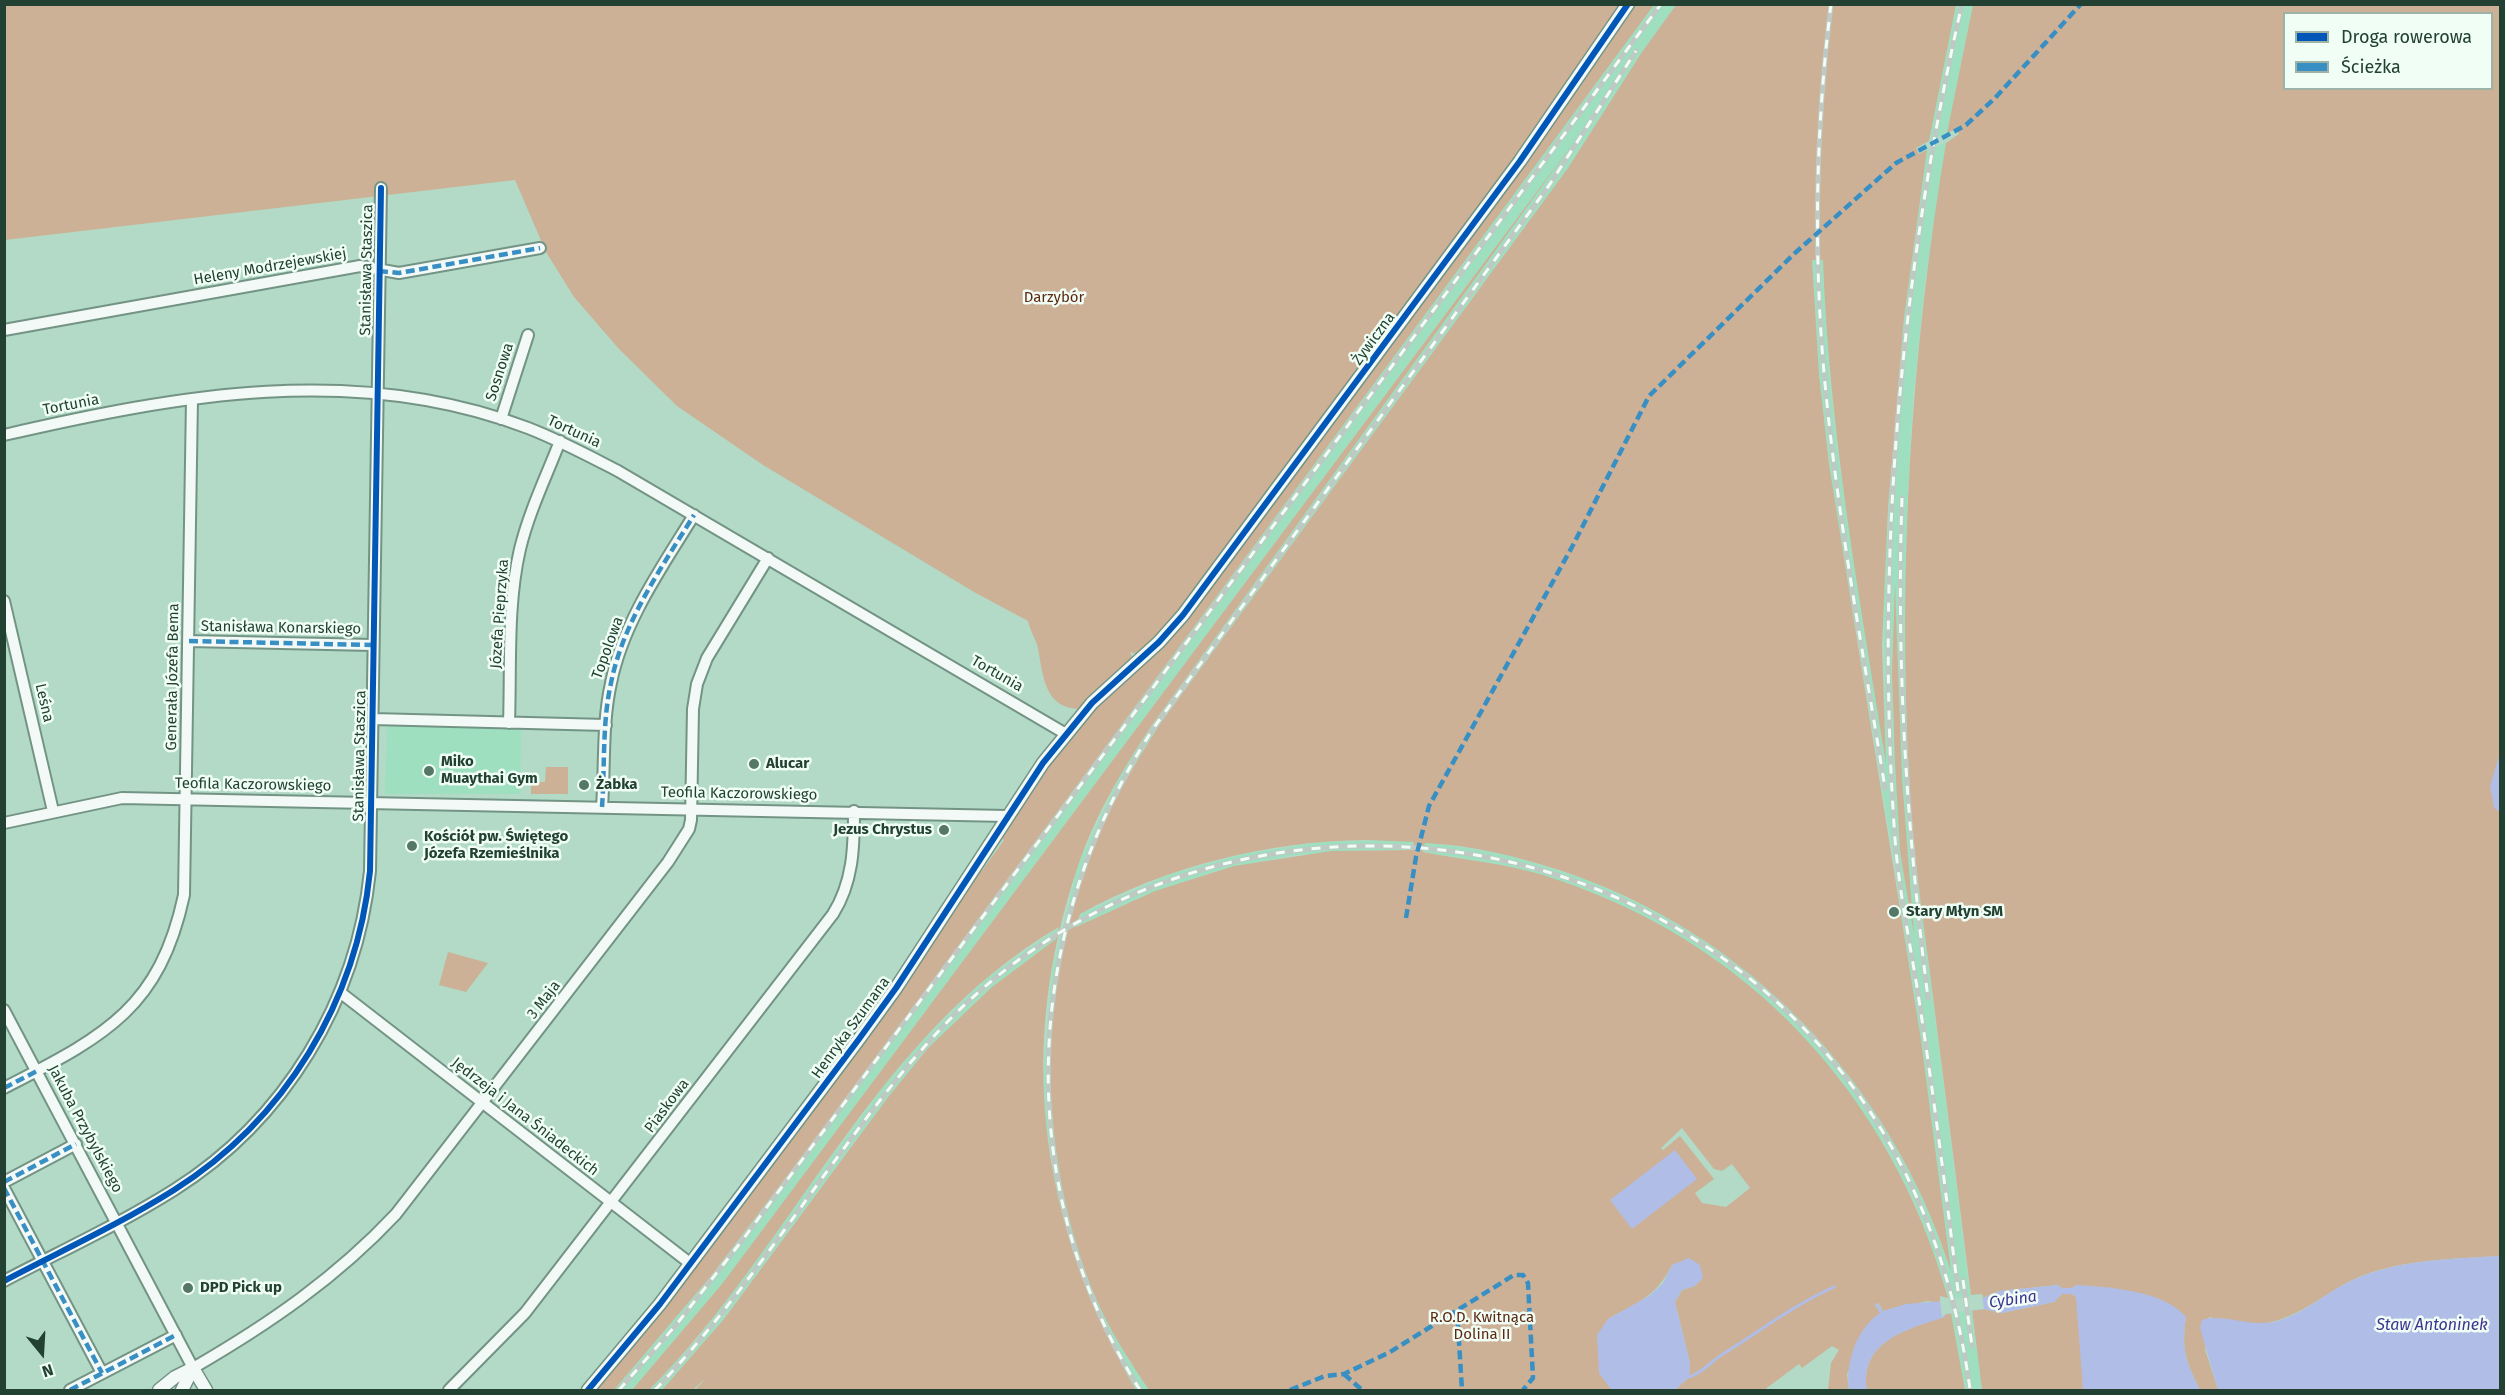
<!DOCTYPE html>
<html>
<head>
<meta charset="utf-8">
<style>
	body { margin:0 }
	#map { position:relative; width:2505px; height:1395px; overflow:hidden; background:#b2dac6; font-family:"Fira Sans",sans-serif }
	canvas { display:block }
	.frame { position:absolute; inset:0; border:6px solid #224132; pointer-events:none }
	.legend { position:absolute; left:2283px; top:12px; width:210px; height:78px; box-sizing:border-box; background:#f0fef6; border:2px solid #9eb2a8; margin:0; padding:8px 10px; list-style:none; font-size:18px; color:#224132 }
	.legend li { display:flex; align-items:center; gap:12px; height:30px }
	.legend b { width:30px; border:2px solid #9eb2a8 }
	.north { position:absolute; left:12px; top:1323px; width:60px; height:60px; -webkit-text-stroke:4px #f0fef6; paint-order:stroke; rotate:162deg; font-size:16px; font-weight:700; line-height:24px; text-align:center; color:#224132 }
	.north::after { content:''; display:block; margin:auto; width:21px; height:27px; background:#224132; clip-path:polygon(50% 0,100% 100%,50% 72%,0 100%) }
</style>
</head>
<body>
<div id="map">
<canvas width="2505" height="1395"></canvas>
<div class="frame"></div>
<ul class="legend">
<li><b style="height:8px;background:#0057b8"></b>Droga rowerowa</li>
<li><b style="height:8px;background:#388fc4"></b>Ścieżka</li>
</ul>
<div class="north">N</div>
</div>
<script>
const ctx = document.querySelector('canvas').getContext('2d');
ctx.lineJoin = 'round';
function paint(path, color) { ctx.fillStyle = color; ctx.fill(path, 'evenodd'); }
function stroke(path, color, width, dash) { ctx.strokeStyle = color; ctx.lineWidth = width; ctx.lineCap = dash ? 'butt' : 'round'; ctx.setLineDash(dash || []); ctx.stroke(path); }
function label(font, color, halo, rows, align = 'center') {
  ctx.font = font + ' "Fira Sans",sans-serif'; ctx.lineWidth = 5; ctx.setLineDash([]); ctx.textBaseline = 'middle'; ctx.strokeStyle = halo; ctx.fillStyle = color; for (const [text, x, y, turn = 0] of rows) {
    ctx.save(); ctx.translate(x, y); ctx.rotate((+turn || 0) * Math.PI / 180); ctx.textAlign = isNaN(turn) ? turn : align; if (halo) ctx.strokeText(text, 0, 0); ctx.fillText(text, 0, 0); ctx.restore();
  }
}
const built = new Path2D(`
	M 1654,5 L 1676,5 L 1642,52 L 1568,168 L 1160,724 L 1129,774 L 1085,867 L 1070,917 L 1058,971 L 1052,1027 L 1054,1131 L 1066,1202 L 1094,1295 L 1125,1354 L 1149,1390 L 1136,1390 L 1117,1358 L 1080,1278 L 1059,1204 L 1047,1132 L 1043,1079 L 1052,971 L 1078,865 L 1122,771 L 1152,725 L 1565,154 L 722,1284 L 632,1390 L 614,1390 L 711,1276 L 819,1134 Z
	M 1956,5 L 1973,5 L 1947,133 L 1929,141 Z
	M 1946,143 L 1925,281 L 1913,399 L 1907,510 L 1905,680 L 1914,850 L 1982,1390 L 1965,1390 L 1948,1298 L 1915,1203 L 1886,1147 L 1837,1075 L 1786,1018 L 1739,977 L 1697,947 L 1642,915 L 1584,889 L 1509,866 L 1413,850 L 1367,850 L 1293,855 L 1220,870 L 1142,896 L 1076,928 L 1080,914 L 1171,874 L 1243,854 L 1322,842 L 1398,840 L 1455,846 L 1511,856 L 1588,880 L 1656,911 L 1716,948 L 1763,984 L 1817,1036 L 1859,1087 L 1896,1144 L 1925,1202 L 1950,1267 L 1893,854 L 1833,494 L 1819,374 L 1812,260 L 1813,211 L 1823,260 L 1829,373 L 1839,463 L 1886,757 L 1883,583 L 1904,318 L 1927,150 Z
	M 387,726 L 521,727 L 520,794 L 385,794 Z
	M 1059,927 L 1056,939 L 992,987 L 928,1048 L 889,1096 L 713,1333 L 662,1390 L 649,1390 L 696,1340 L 883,1087 L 922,1041 L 983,981 Z`);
const green = new Path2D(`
	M 4,5 L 1628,5 L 1183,615 L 1143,656 L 1130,652 L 1132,657 L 1078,709 C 1044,707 1043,675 1038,648 C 1036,639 1030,631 1028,621 L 974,592 L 763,465 L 677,406 L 619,349 L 574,297 L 546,252 L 515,180 L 5,240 Z
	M 1632,5 L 1654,5 L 819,1134 L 711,1276 L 614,1390 L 594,1390 L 634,1345 L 694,1267 L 978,871 L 981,872 L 1004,840 L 1000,837 L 1060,748 L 1097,705 L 1139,665 Z
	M 1676,5 L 1956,5 L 1929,141 L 1916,148 L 1919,154 L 1927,150 L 1904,318 L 1888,508 L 1882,645 L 1886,763 C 1859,596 1829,430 1823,260 L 1812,260 L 1819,374 L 1829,464 L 1921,1040 L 1951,1271 C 1891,1083 1748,932 1559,870 C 1516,856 1470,845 1425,843 L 1423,852 C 1463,860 1504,863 1543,875 C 1747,938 1891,1094 1948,1298 L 1940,1296 L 1940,1303 L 1928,1301 L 1883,1311 L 1878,1303 L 1875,1305 L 1880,1313 L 1870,1324 L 1847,1374 L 1849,1390 L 1828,1390 L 1831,1363 L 1839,1350 L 1832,1346 L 1802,1368 L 1799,1364 L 1764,1390 L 1675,1390 L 1689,1377 L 1690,1363 L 1675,1302 L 1682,1290 L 1695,1286 L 1672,1265 C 1657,1296 1637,1303 1608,1319 L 1599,1373 L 1612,1390 L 1149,1390 C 1129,1360 1109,1330 1095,1296 C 1040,1163 1035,1000 1086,864 C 1106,814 1131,769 1160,724 L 1568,168 L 1642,52 ZM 1367,840 L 1414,842 L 1412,850 L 1331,851 L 1234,866 L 1155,891 L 1076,927 L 1080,914 C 1167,866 1268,841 1367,840 ZM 1682,1128 L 1714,1169 L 1722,1171 L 1732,1164 L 1750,1188 L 1726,1207 L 1702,1203 L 1695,1193 L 1714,1179 L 1680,1136 L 1663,1150 L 1661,1148 Z
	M 1973,5 L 2500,5 L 2500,1256 C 2453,1259 2404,1259 2359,1277 C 2323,1292 2293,1326 2250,1324 C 2237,1324 2223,1319 2209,1317 L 2205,1349 L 2218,1390 L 2200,1390 C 2186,1362 2181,1349 2186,1317 L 2076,1285 L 2072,1288 L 2062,1288 L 2058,1285 L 1999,1291 L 1983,1298 L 1982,1294 L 1971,1295 C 1958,1193 1945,1091 1932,989 C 1923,918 1912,847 1909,775 C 1898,563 1911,352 1946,143 L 1959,134 L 1956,129 L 1947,133 ZM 2284,14 L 2492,14 L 2492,88 L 2284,88 Z
	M 1577,138 L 1152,725 C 1123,769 1095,815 1078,866 C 1015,1051 1040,1222 1136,1390 L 695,1390 L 707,1377 L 693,1390 L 662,1390 L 724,1319 L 889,1096 L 928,1048 L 992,987 L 1056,939 L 1059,927 C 875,1034 795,1244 649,1390 L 632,1390 L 722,1284 Z
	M 1895,583 L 1902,778 L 1914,935 L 1900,851 L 1895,762 L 1892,674 Z
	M 546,767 L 568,767 L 568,794 L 531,794 L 531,782 L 545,782 Z
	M 448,952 L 488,963 L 466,992 L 439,985 Z
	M 2062,1294 L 2072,1294 L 2076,1297 L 2092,1390 L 1982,1390 L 1972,1310 L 1984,1309 L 2002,1313 L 2054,1302 Z
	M 1951,1313 L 1965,1390 L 1867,1390 C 1860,1347 1897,1332 1931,1321 C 1940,1318 1945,1314 1951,1313 Z`);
const water = new Path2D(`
	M 2500,753 L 2500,812 L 2494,808 L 2490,786 Z
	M 1675,1150 L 1697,1179 L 1632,1229 L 1610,1200 Z
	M 2500,1256 L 2500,1390 L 2218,1390 L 2200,1328 L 2202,1320 C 2220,1313 2250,1327 2274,1322 C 2306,1314 2330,1288 2360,1277 C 2405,1259 2453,1259 2500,1256 Z
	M 1689,1258 L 1700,1265 L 1703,1278 L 1695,1286 L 1682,1290 L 1675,1302 L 1690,1363 L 1689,1377 L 1675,1390 L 1612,1390 L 1599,1373 L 1597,1335 L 1608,1319 L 1649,1296 L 1663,1283 L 1672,1265 Z
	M 2058,1285 L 2062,1288 L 2072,1288 L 2076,1285 C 2108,1287 2164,1290 2186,1317 C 2181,1349 2186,1362 2200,1390 L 2083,1390 L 2076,1297 L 2072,1294 L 2062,1294 L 2054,1302 L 2002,1313 L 1984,1309 L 1945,1314 L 1945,1317 C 1908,1329 1859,1341 1867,1390 L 1849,1390 C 1845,1364 1856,1329 1880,1313 L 1875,1304 L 1877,1303 L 1883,1311 L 1906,1304 L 1983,1298 L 1999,1291 Z`);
const pier = new Path2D(`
	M 1982,1295 L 1984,1309 L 1945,1314 L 1942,1318 L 1940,1300 Z`);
const stream = new Path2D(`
	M 1689,1377 C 1704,1372 1710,1362 1723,1354 C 1760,1331 1794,1305 1834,1287`);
const minor = new Path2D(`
	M 4,330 L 360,266 L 399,273 L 540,248
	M 501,419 L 528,335
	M 4,435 C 178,395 356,362 528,428 C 559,440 589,456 618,471 L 1066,734
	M 4,601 L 53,811
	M 189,641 L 373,645
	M 373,719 L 606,725
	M 509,723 C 511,666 507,605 520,549 C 529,512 546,477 560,441
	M 602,807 C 605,766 602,723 611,683 C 623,622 662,567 694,515
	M 4,823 L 122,798 L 1007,816
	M 341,993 L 691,1264
	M 4,1010 L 193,1368 C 269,1324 336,1278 396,1214 L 668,862 L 689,829 L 691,820 L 693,709 L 697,684 L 707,658 L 768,558
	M 4,1088 C 102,1037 159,1011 184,895 L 192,399
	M 4,1182 L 76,1144
	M 4,1188 L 102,1373
	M 4,1281 C 61,1251 120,1224 174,1190 C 285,1120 357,1001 370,871 L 381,188
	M 70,1390 L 176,1335
	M 449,1390 L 525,1313 L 833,914 C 853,882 854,848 854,811`);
const tertiary = new Path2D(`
	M 193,1368 L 206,1390
	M 159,1390 L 175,1377 L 193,1368
	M 182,1390 L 193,1368
	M 588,1390 L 660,1304 L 859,1039 L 896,988 L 1043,763 L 1092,703 L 1159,642 L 1183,615 L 1520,161 L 1628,4`);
const rail = new Path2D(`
	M 1831,4 C 1815,133 1813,264 1826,394 C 1839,526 1864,657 1885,788
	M 1902,498 C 1896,666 1907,831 1928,998
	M 1963,1280 L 1972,1346
	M 1958,1291 C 1946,1194 1934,1097 1919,1000 C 1911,947 1899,893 1895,839 C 1875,563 1900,274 1962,4
	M 619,1390 L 676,1325 L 744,1238 L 1661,4
	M 655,1390 C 725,1317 782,1232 842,1151 C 897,1076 952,1005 1030,952 C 1300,764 1683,832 1867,1107 C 1924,1192 1956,1288 1970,1389
	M 1140,1390 C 1009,1183 1022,928 1155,726 L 1550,184 L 1636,51`);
const quiet = new Path2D(`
	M 379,271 L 399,273 L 540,248
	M 189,641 L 373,645
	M 602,807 C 605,766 602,723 611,683 C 623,622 662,567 694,515
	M 1406,918 L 1416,857 L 1429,806 L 1572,547 L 1649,396 L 1795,253 L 1896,163 L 1966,125 L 1995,98 L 2081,4
	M 4,1088 L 37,1071
	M 4,1182 L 76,1144
	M 4,1188 L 102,1373
	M 1457,1310 L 1462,1390
	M 1344,1374 L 1362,1390
	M 70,1390 L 176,1335
	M 1290,1390 L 1325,1376 L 1344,1374 L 1390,1352 L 1514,1275 L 1523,1275 L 1528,1283 L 1533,1378 L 1523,1390`);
const cycleway = new Path2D(`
	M 4,1281 C 61,1251 120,1224 174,1190 C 285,1120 357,1001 370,871 L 381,188
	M 588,1390 L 660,1304 L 859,1039 L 896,988 L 1043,763 L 1092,703 L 1159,642 L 1183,615 L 1520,161 L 1628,4`);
const markers = [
	[754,764,6,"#547766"],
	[429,771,6,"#547766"],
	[584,785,6,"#547766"],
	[944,830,6,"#547766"],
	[412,846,6,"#547766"],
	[1894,912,6,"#547766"],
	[188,1288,6,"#547766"]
];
const streetNames = [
	["Heleny Modrzejewskiej",270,267,-10],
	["Stanisława Staszica",367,270,-89],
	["Żywiczna",1374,339,-54],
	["Sosnowa",500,372,-72],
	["Tortunia",71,405,-11],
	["Tortunia",574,432,25],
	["Józefa Pieprzyka",500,614,-86],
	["Stanisława Konarskiego",281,628,1],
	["Topolowa",608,648,-70],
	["Tortunia",997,674,30],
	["Generała Józefa Bema",173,677,-89],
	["Leśna",44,703,77],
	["Stanisława Staszica",360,756,-89],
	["Teofila Kaczorowskiego",253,785,1],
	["Teofila Kaczorowskiego",739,794,1],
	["3 Maja",544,1000,-52],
	["Henryka Szumana",851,1028,-54],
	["Piaskowa",667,1106,-53],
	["Jędrzeja i Jana Śniadeckich",525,1117,38],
	["Jakuba Przybylskiego",85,1129,62]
];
const parkNames = [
	["Darzybór",1054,298],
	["R.O.D. Kwitnąca",1482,1318],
	["Dolina II",1482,1335]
];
const poiNames = [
	["Miko",441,762],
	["Muaythai Gym",441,779],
	["Alucar",766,764],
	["Żabka",596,785],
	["Jezus Chrystus",932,830,"right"],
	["Kościół pw. Świętego",424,837],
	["Józefa Rzemieślnika",424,854],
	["Stary Młyn SM",1906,912],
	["DPD Pick up",200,1288]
];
const waterNames = [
	["Cybina",2013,1300,-8],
	["Staw Antoninek",2432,1326]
];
paint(built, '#9edfc0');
paint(green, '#ccb196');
paint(water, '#b0bde6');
paint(pier, '#b2dac6');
stroke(stream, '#b0bde6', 3);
stroke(minor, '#739485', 14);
stroke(tertiary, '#739485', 15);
stroke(minor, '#f3f9f6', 10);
stroke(tertiary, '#f3f9f6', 12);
stroke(rail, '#bec9c3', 5);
stroke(rail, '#f0fef6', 3, [9]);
stroke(quiet, '#388fc4', 4.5, [9, 4.5]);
stroke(cycleway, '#0057b8', 6);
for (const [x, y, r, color] of markers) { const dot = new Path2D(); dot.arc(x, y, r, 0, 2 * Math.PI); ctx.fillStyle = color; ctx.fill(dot); stroke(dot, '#f0fef6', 2); }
label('15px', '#224132', '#f0fef6', streetNames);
label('15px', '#5f2810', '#f0fef6', parkNames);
label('bold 15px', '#224132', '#f0fef6', poiNames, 'left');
label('italic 16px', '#3e3390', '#f0fef6', waterNames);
</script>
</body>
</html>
